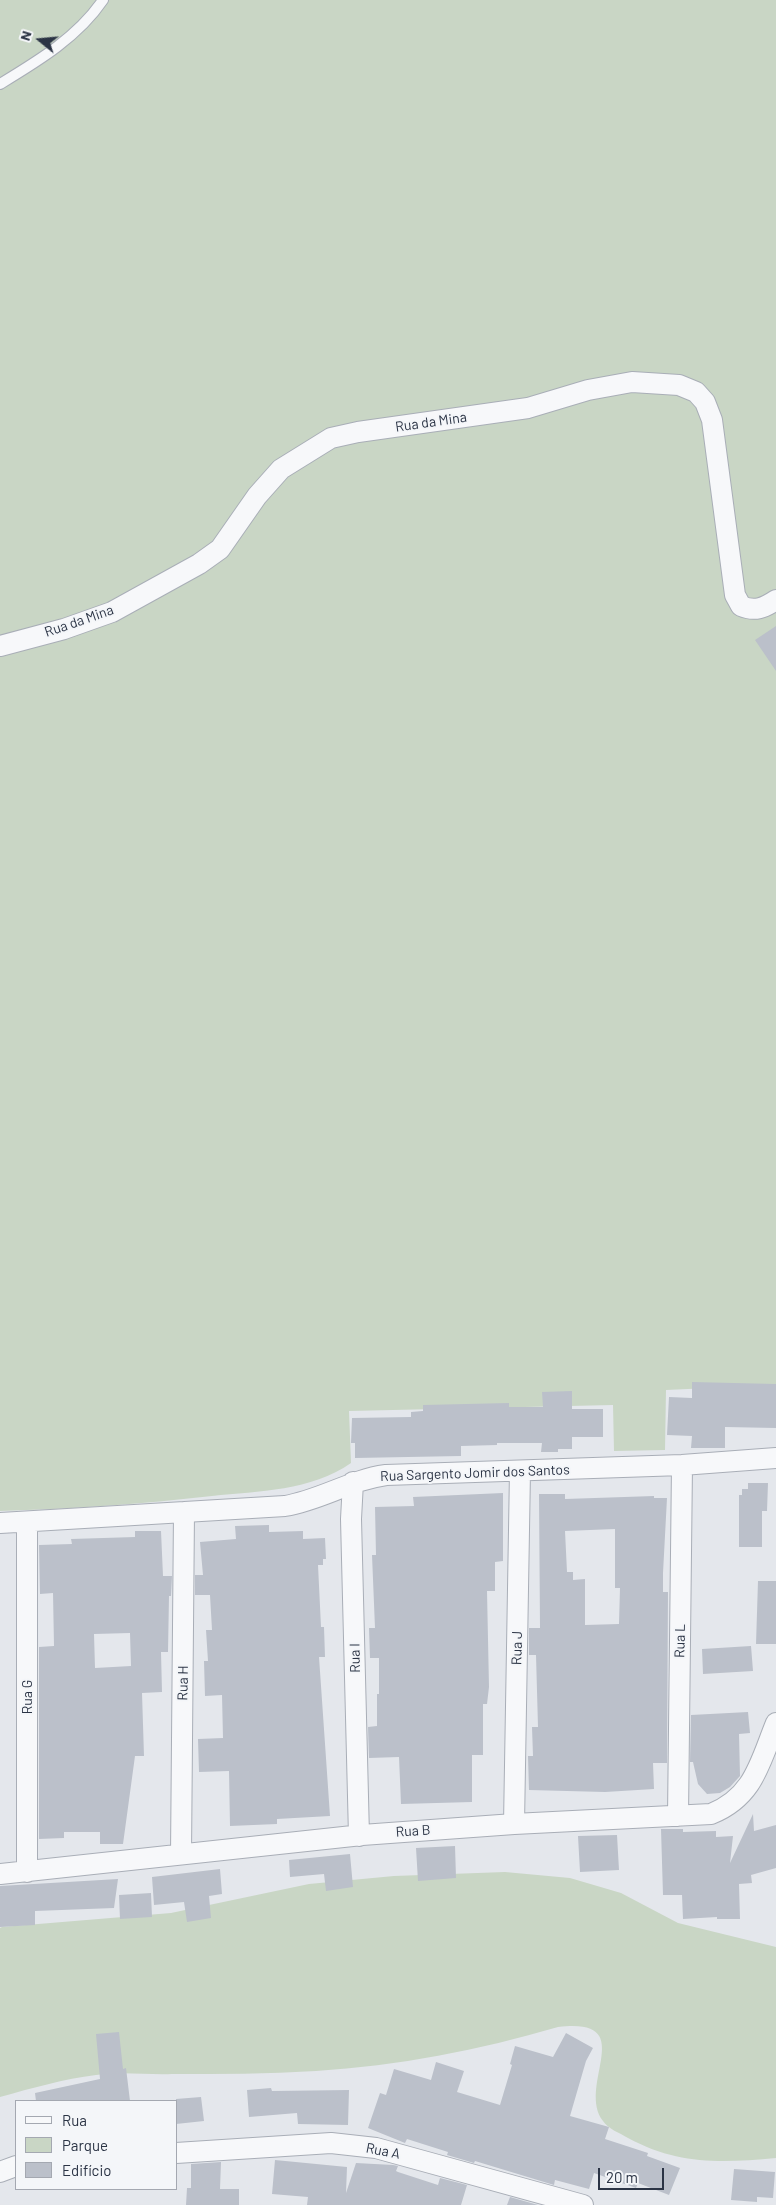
<!DOCTYPE html>
<html>
<head>
<meta charset="utf-8">
<style>
	body { margin:0 }
	#map { position:relative; width:776px; height:2205px; overflow:hidden; background:#e4e7ec; font-family:Barlow,sans-serif }
	canvas { display:block }
	.legend { position:absolute; left:15px; top:2100px; width:162px; height:90px; box-sizing:border-box; background:#f4f6f9; border:1px solid #a4a8b1; margin:0; padding:6px 9px; list-style:none; font-size:15px; color:#2b3445 }
	.legend li { display:flex; align-items:center; gap:10px; height:25px }
	.legend b { width:25px; border:1px solid #a4a8b1 }
	.north { position:absolute; left:15px; top:15px; width:50px; height:50px; -webkit-text-stroke:4px #f4f6f9; paint-order:stroke; rotate:287deg; font-size:14px; font-weight:700; line-height:20px; text-align:center; color:#2b3445 }
	.north::after { content:''; display:block; margin:auto; width:18px; height:22px; background:#2b3445; clip-path:polygon(50% 0,100% 100%,50% 72%,0 100%) }
	.scale { position:absolute; left:598px; top:2168px; width:66px; height:22px; box-sizing:border-box; border:2px solid #2b3445; border-top:0; padding-left:6px; font-size:15px; line-height:18px; white-space:nowrap; color:#2b3445; -webkit-text-stroke:4px #f4f6f9; paint-order:stroke }
</style>
</head>
<body>
<div id="map">
<canvas width="776" height="2205"></canvas>
<ul class="legend">
<li><b style="height:6px;background:#f7f8fa"></b>Rua</li>
<li><b style="height:14px;background:#c9d6c5"></b>Parque</li>
<li><b style="height:14px;background:#bbc0ca"></b>Edifício</li>
</ul>
<div class="north">N</div>
<div class="scale">20 m</div>
</div>
<script>
const ctx = document.querySelector('canvas').getContext('2d');
ctx.lineJoin = 'round';
function paint(path, color) { ctx.fillStyle = color; ctx.fill(path, 'evenodd'); }
function stroke(path, color, width, dash) { ctx.strokeStyle = color; ctx.lineWidth = width; ctx.lineCap = dash ? 'butt' : 'round'; ctx.setLineDash(dash || []); ctx.stroke(path); }
function label(font, color, halo, rows, align = 'center') {
  ctx.font = font + ' Barlow,sans-serif'; ctx.lineWidth = 4; ctx.setLineDash([]); ctx.textBaseline = 'middle'; ctx.strokeStyle = halo; ctx.fillStyle = color; for (const [text, x, y, turn = 0] of rows) {
    ctx.save(); ctx.translate(x, y); ctx.rotate((+turn || 0) * Math.PI / 180); ctx.textAlign = isNaN(turn) ? turn : align; if (halo) ctx.strokeText(text, 0, 0); ctx.fillText(text, 0, 0); ctx.restore();
  }
}
const green = new Path2D(`
	M 0,0 L 776,0 L 776,1385 L 666,1390 L 665,1450 L 614,1451 L 613,1405 L 349,1411 L 351,1463 C 311,1491 259,1491 212,1496 C 142,1504 71,1509 0,1511 Z
	M 505,1872 L 570,1878 L 621,1893 L 678,1923 L 776,1947 L 776,2158 C 721,2163 678,2165 628,2138 C 620,2133 608,2129 603,2121 C 576,2085 641,2017 558,2027 C 479,2050 398,2066 316,2071 C 268,2074 220,2074 172,2074 C 146,2075 122,2071 96,2075 C 64,2079 32,2088 0,2097 L 0,1928 L 2,1927 L 171,1913 L 309,1884 L 394,1876 Z`);
const building = new Path2D(`
	M 776,626 L 776,671 L 755,640 Z
	M 692,1382 L 776,1384 L 776,1428 L 725,1427 L 725,1448 L 691,1448 L 692,1436 L 667,1435 L 669,1397 L 692,1398 Z
	M 572,1391 L 572,1409 L 603,1409 L 603,1437 L 572,1437 L 572,1449 L 558,1449 L 558,1452 L 541,1452 L 542,1443 L 497,1443 L 497,1445 L 461,1446 L 461,1456 L 355,1458 L 355,1443 L 351,1443 L 352,1418 L 411,1417 L 411,1412 L 423,1411 L 423,1405 L 509,1403 L 509,1407 L 543,1407 L 542,1392 Z
	M 748,1483 L 768,1483 L 767,1511 L 762,1511 L 762,1547 L 739,1547 L 739,1495 L 742,1495 L 742,1489 L 748,1489 Z
	M 503,1493 L 503,1561 L 495,1562 L 495,1591 L 487,1591 L 489,1687 L 487,1704 L 483,1704 L 483,1755 L 472,1755 L 472,1802 L 401,1804 L 399,1757 L 369,1758 L 368,1727 L 377,1726 L 377,1694 L 379,1694 L 379,1658 L 370,1658 L 369,1628 L 375,1628 L 372,1555 L 376,1555 L 375,1507 L 414,1506 L 413,1497 Z
	M 539,1494 L 565,1494 L 565,1499 L 654,1496 L 654,1498 L 667,1498 L 663,1573 L 663,1592 L 668,1592 L 667,1763 L 653,1763 L 654,1789 L 605,1792 L 529,1790 L 528,1756 L 533,1756 L 532,1727 L 538,1727 L 536,1655 L 529,1655 L 529,1628 L 540,1628 ZM 615,1529 L 615,1588 L 620,1588 L 619,1624 L 585,1625 L 585,1579 L 573,1580 L 573,1572 L 567,1572 L 565,1531 Z
	M 269,1525 L 269,1532 L 303,1531 L 303,1539 L 325,1538 L 326,1559 L 323,1559 L 323,1565 L 318,1565 L 321,1627 L 324,1627 L 325,1657 L 319,1657 L 330,1816 L 277,1819 L 277,1824 L 230,1826 L 229,1771 L 199,1772 L 198,1739 L 223,1738 L 222,1695 L 205,1696 L 204,1661 L 208,1661 L 206,1630 L 212,1630 L 210,1595 L 195,1595 L 195,1575 L 203,1575 L 200,1542 L 236,1539 L 235,1526 Z
	M 135,1531 L 161,1531 L 163,1576 L 172,1576 L 171,1596 L 169,1596 L 168,1652 L 161,1652 L 162,1692 L 142,1693 L 144,1756 L 135,1756 L 123,1844 L 100,1844 L 100,1832 L 64,1832 L 64,1838 L 39,1839 L 39,1647 L 54,1646 L 53,1593 L 40,1594 L 39,1545 L 72,1544 L 71,1539 L 135,1537 ZM 130,1633 L 131,1666 L 95,1668 L 94,1634 Z
	M 758,1581 L 776,1581 L 776,1644 L 756,1644 Z
	M 751,1646 L 753,1671 L 703,1674 L 702,1649 Z
	M 748,1712 L 750,1733 L 739,1734 L 740,1776 L 730,1787 L 720,1793 L 707,1794 L 698,1784 L 693,1762 L 690,1762 L 691,1715 Z
	M 753,1814 L 754,1831 L 776,1825 L 776,1868 L 751,1875 L 752,1883 L 739,1884 L 740,1919 L 717,1919 L 717,1917 L 683,1919 L 682,1895 L 663,1895 L 661,1829 L 683,1829 L 683,1832 L 716,1831 L 716,1837 L 733,1836 L 730,1863 Z
	M 617,1835 L 619,1870 L 580,1872 L 578,1836 Z
	M 455,1846 L 456,1878 L 418,1881 L 416,1848 Z
	M 350,1854 L 353,1887 L 326,1891 L 324,1874 L 290,1877 L 289,1860 Z
	M 220,1869 L 222,1894 L 209,1896 L 211,1918 L 187,1922 L 184,1902 L 154,1905 L 152,1877 Z
	M 118,1879 L 114,1908 L 35,1911 L 35,1925 L 0,1927 L 0,1886 Z
	M 151,1893 L 152,1917 L 120,1919 L 119,1895 Z
	M 119,2032 L 123,2069 L 126,2068 L 130,2101 L 36,2101 L 35,2093 L 100,2079 L 96,2034 Z
	M 566,2033 L 593,2048 L 586,2061 L 570,2116 L 609,2127 L 605,2139 L 648,2153 L 647,2156 L 680,2168 L 669,2195 L 638,2183 L 636,2188 L 594,2173 L 589,2189 L 555,2180 L 554,2185 L 475,2161 L 474,2163 L 447,2155 L 448,2152 L 407,2139 L 405,2143 L 368,2128 L 380,2093 L 386,2095 L 394,2069 L 431,2080 L 436,2062 L 464,2071 L 457,2092 L 500,2105 L 512,2065 L 510,2064 L 515,2046 L 553,2057 Z
	M 271,2088 L 272,2091 L 349,2090 L 348,2125 L 298,2124 L 297,2113 L 249,2117 L 247,2090 Z
	M 201,2097 L 204,2121 L 176,2124 L 176,2099 Z
	M 275,2160 L 347,2167 L 346,2193 L 356,2163 L 393,2165 L 398,2166 L 396,2171 L 398,2172 L 438,2185 L 440,2178 L 467,2185 L 461,2205 L 307,2205 L 308,2197 L 272,2194 Z
	M 221,2162 L 220,2189 L 239,2189 L 239,2205 L 186,2205 L 187,2188 L 191,2188 L 191,2164 Z
	M 734,2169 L 775,2172 L 773,2198 L 757,2197 L 757,2202 L 731,2200 Z
	M 510,2197 L 538,2205 L 507,2205 Z`);
const service = new Path2D(`
	M 0,84 C 38,61 78,37 103,0`);
const minor = new Path2D(`
	M 0,646 L 64,629 L 112,612 L 199,564 L 220,549 L 257,496 L 281,469 L 331,438 L 358,432 L 528,408 L 588,390 L 632,382 L 679,385 L 696,392 L 705,402 L 712,420 L 735,595 L 741,606 C 755,612 764,608 776,600
	M 353,1482 L 351,1519 L 359,1836
	M 0,1523 L 285,1506 C 321,1500 350,1480 386,1475 L 682,1465 L 776,1458
	M 678,1816 L 682,1465
	M 514,1824 L 520,1471
	M 181,1854 L 184,1512
	M 27,1872 L 27,1522
	M 0,1874 L 362,1835 L 514,1824 L 711,1814 C 754,1797 760,1762 776,1723
	M 176,2153 L 331,2143 L 376,2148 L 583,2205
	M 0,2172 L 16,2166`);
const streetNames = [
	["Rua da Mina",431,422,-8],
	["Rua da Mina",79,621,-19],
	["Rua Sargento Jomir dos Santos",475,1473,-2],
	["Rua L",680,1641,-89],
	["Rua J",517,1648,-89],
	["Rua I",355,1658,-91],
	["Rua H",183,1683,-89],
	["Rua G",27,1697,-90],
	["Rua B",413,1831,-4],
	["Rua A",383,2151,11]
];
paint(green, '#c9d6c5');
paint(building, '#bbc0ca');
stroke(service, '#a9aeb7', 12);
stroke(minor, '#a9aeb7', 22);
stroke(service, '#f7f8fa', 10);
stroke(minor, '#f7f8fa', 20);
label('14px', '#2b3445', '#f4f6f9', streetNames);
</script>
</body>
</html>
